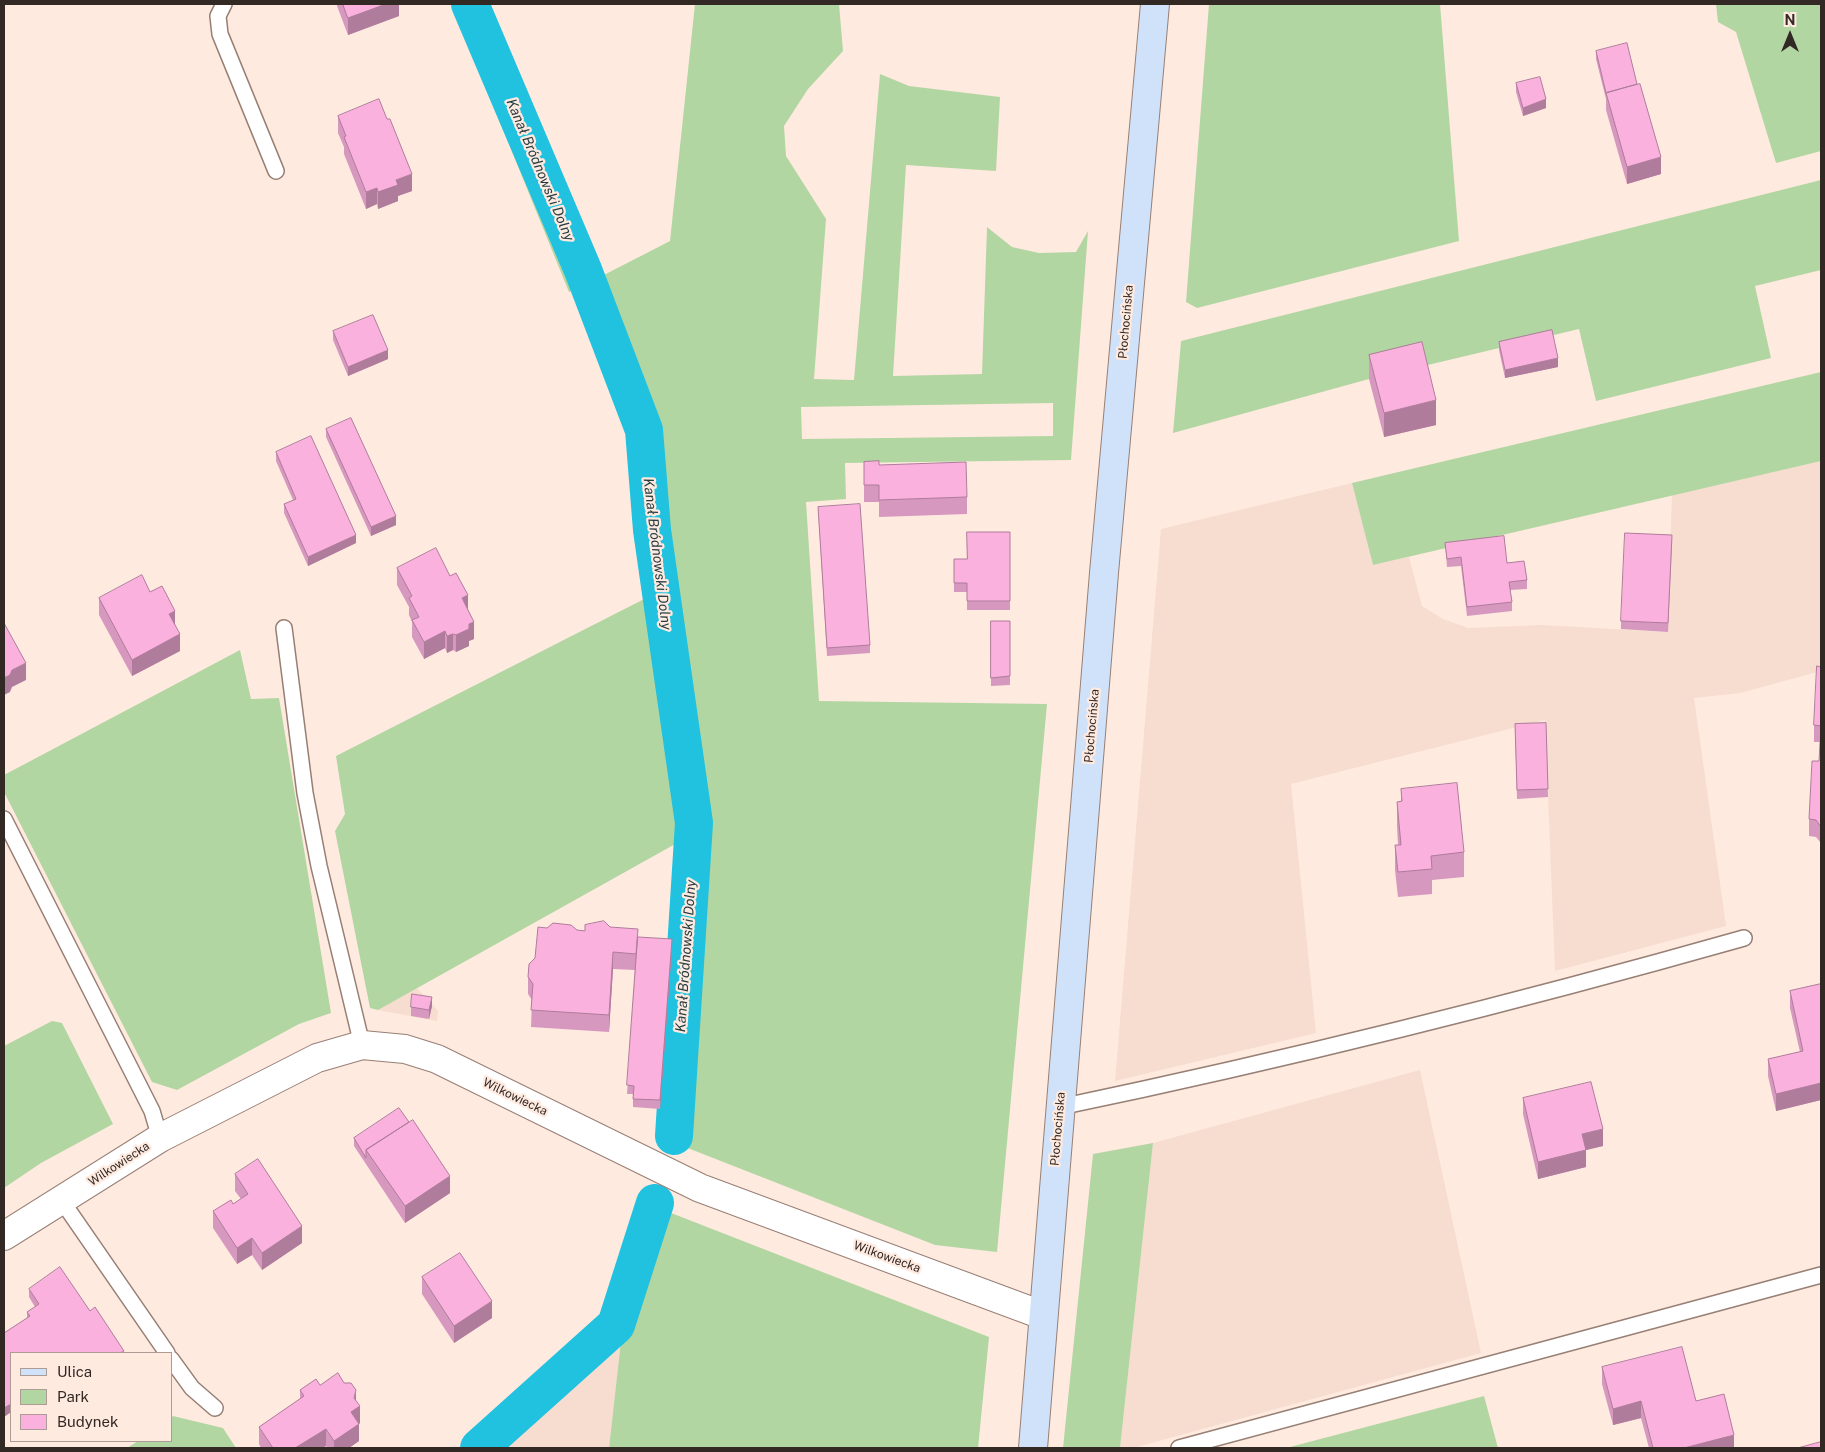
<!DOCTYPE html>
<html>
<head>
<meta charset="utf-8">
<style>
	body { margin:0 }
	#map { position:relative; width:1825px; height:1452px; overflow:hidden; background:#ffeae0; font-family:"Public Sans",sans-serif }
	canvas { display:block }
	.frame { position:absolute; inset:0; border:5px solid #322824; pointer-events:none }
	.legend { position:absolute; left:10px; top:1352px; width:162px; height:90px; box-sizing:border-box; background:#ffeae0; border:1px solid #ad9c95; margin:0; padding:6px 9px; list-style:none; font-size:15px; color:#322824 }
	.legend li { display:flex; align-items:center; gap:10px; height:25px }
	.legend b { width:25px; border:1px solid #ad9c95 }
	.north { position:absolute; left:1765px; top:10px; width:50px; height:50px; -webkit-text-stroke:4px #ffeae0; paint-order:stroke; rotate:0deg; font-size:14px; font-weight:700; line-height:20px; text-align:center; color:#322824 }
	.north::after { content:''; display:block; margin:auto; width:18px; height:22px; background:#322824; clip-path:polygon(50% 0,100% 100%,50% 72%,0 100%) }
</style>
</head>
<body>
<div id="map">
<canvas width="1825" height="1452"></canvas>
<div class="frame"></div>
<ul class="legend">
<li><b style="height:6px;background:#cfe2fa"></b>Ulica</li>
<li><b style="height:14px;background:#b2d6a2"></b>Park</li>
<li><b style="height:14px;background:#fab1de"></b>Budynek</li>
</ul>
<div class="north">N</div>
</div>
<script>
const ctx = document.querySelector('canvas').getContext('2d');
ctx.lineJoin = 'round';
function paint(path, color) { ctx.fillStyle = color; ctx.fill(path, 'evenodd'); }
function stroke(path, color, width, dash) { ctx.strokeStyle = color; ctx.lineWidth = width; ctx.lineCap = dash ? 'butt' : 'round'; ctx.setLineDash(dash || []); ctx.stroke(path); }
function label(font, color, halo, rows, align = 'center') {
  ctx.font = font + ' "Public Sans",sans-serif'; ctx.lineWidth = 4.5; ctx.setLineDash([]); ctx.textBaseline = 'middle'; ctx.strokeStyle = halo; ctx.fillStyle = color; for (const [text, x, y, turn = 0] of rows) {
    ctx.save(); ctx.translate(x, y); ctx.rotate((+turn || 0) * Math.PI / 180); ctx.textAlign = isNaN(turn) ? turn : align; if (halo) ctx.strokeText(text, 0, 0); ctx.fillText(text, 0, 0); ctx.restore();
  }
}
const built = new Path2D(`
	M 1821,461 L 1821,671 L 1740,693 L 1694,698 L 1726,926 L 1555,971 L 1545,720 L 1291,784 L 1316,1033 L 1115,1081 L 1161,529 L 1352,483 L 1373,565 L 1409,557 L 1422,606 L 1443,619 L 1468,628 L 1542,625 L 1667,632 L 1672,495 Z
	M 417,988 L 438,1011 L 437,1021 L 378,1010 Z
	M 1420,1070 L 1481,1353 L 1133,1448 L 1120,1448 L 1153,1143 Z
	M 623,1323 L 609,1448 L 502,1448 L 604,1347 Z`);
const green = new Path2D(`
	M 452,4 L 487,4 L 598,278 L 670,241 L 695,4 L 839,4 L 843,51 L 808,89 L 784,126 L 786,156 L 826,219 L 814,379 L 854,380 L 880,74 L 909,86 L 1000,97 L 996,171 L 906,165 L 893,376 L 982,374 L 987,227 L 1012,247 L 1039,253 L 1076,252 L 1088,231 L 1071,460 L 845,463 L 846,499 L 806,502 L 819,701 L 1047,704 L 997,1252 L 935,1245 L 680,1145 L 661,1131 L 667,1095 L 686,838 L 378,1010 L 370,1008 L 335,831 L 345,814 L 336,756 L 654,594 L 634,444 L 621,391 L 579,288 L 569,292 ZM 1053,403 L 1053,436 L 802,439 L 801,407 Z
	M 1209,4 L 1440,4 L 1459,241 L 1197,308 L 1186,302 Z
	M 1716,4 L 1821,4 L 1821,151 L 1776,163 L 1736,32 L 1718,22 Z
	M 1821,180 L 1821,270 L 1755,286 L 1771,358 L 1596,401 L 1579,329 L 1369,379 L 1173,433 L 1181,341 Z
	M 1821,372 L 1821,461 L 1373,565 L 1352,483 Z
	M 240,650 L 251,699 L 279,698 L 331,1013 L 299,1024 L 177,1090 L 152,1082 L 4,792 L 4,775 Z
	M 52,1021 L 62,1023 L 113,1124 L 41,1163 L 4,1188 L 4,1046 Z
	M 1153,1143 L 1120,1448 L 1063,1448 L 1093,1154 Z
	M 643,1202 L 989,1337 L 978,1448 L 609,1448 L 623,1323 L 604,1347 L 502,1448 L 467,1448 L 610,1317 Z
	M 1484,1396 L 1498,1448 L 1286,1448 Z
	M 173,1416 L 223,1428 L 236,1448 L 127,1448 L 138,1441 L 171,1441 L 171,1418 Z`);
const canal = new Path2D(`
	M 470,4 L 583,270 L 644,430 L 652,530 L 694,823 L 674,1136
	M 479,1448 L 616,1325 L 655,1203`);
const lane = new Path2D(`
	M 224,4 L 218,16 L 220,34 L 276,171
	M 284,628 L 305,793 L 319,866 L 362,1045
	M 4,819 L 152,1111 L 160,1138
	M 1060,1107 C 1290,1059 1518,1002 1744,938
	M 62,1201 L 167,1353
	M 171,1359 L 192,1388 L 215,1408
	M 1179,1448 L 1821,1275`);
const street = new Path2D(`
	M 4,1236 L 160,1138 L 317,1058 L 362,1045 L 405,1049 L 437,1059 L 700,1188 L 1042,1315`);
const secondary = new Path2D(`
	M 1033,1448 L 1104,573 L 1155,4`);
const wall = new Path2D(`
	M 337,4 L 399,4 L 399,16 L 348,35 L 337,6 Z
	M 1596,51 L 1661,174 L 1627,184 L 1606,110 L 1606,99 L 1596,59 Z
	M 1516,83 L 1546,108 L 1523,116 L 1516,92 Z
	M 338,116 L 412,191 L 398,196 L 398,201 L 378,209 L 377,204 L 366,209 L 344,154 L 344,147 L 338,133 Z
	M 333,331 L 388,359 L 348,376 L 333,340 Z
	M 1499,342 L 1558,367 L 1505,378 L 1499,350 Z
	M 1369,355 L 1436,425 L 1384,437 L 1369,379 Z
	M 326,429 L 396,525 L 371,536 L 326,437 Z
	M 276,452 L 356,543 L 308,566 L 284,513 L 284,504 L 293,500 L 276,461 Z
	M 864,462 L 879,465 L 967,497 L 967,514 L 879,517 L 879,502 L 864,502 Z
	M 818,507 L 870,645 L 870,653 L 827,656 Z
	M 1010,532 L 1010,610 L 967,610 L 967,592 L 954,592 L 954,567 Z
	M 1445,543 L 1507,563 L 1527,580 L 1527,589 L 1510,590 L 1512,602 L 1512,611 L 1467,616 L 1461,566 L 1447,567 Z
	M 1672,543 L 1668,632 L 1621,629 L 1621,621 Z
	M 397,568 L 468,609 L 474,639 L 469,641 L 469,646 L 456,652 L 453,650 L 447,653 L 445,648 L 424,659 L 412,637 L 412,622 L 409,615 L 409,607 L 397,585 Z
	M 150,592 L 175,624 L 180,651 L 132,676 L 99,615 L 99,598 Z
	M 991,621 L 1010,621 L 1010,685 L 991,686 Z
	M 1821,667 L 1821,843 L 1816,837 L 1809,836 L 1809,819 L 1819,761 L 1820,742 L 1814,742 L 1814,725 Z
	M 1546,723 L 1548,797 L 1517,799 L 1515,724 Z
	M 1401,789 L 1464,852 L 1464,877 L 1432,880 L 1432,894 L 1398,897 L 1395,870 L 1395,845 L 1398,845 L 1397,826 L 1397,802 L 1401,801 Z
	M 610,927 L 638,937 L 672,947 L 660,1109 L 633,1107 L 633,1094 L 627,1094 L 635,970 L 613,969 L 609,1032 L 531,1027 L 532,1000 L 528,994 L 528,977 L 535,958 L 547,928 L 585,931 Z
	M 1821,984 L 1821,1100 L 1776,1111 L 1768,1076 L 1768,1059 L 1800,1052 L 1790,1008 L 1790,991 Z
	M 432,1006 L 429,1019 L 411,1016 L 411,1007 Z
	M 1523,1098 L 1603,1146 L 1586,1150 L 1586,1167 L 1538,1179 L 1523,1114 Z
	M 409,1122 L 450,1193 L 405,1223 L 354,1146 L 354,1138 Z
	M 235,1174 L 302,1243 L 262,1270 L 252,1255 L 237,1264 L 213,1228 L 213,1211 L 233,1204 L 241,1199 L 235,1191 Z
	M 422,1277 L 492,1318 L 454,1343 L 422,1294 Z
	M 29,1289 L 90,1311 L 124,1353 L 11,1353 L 11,1412 L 4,1417 L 4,1333 L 27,1318 L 27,1312 L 35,1307 L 29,1297 Z
	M 1602,1367 L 1696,1401 L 1734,1448 L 1649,1448 L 1641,1418 L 1613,1425 L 1602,1384 Z
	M 320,1385 L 356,1400 L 360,1423 L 359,1424 L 359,1441 L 349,1448 L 327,1448 L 326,1446 L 322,1448 L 261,1448 L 259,1444 L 259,1427 L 300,1399 L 300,1390 Z`);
const shadedWall = new Path2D(`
	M 386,4 L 399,4 L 399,16 L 348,35 L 348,18 Z
	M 1546,99 L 1546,108 L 1523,116 L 1523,108 Z
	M 1661,157 L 1661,174 L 1627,184 L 1627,167 Z
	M 412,174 L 412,191 L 398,196 L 398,201 L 378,209 L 378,192 L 396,180 Z
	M 377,188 L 377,204 L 366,209 L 366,192 Z
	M 388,350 L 388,359 L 348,376 L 348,367 Z
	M 1558,358 L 1558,367 L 1505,378 L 1505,370 Z
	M 1436,400 L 1436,425 L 1384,437 L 1384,413 Z
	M 396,516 L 396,525 L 371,536 L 371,527 Z
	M 356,535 L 356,543 L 308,566 L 308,557 Z
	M 468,595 L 468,612 L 462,598 Z
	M 175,611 L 175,627 L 169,614 Z
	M 474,622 L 474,639 L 469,641 L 469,646 L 456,652 L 456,635 L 469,624 Z
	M 445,631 L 445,648 L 424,659 L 424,642 Z
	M 180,634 L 180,651 L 132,676 L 132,660 Z
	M 453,634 L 453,650 L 447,653 L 447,636 Z
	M 26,663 L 26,680 L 12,687 L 10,692 L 4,695 L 4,678 L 12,670 Z
	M 672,939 L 672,947 L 660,1109 L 660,1100 Z
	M 613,952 L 613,969 L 609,1032 L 609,1015 Z
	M 432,997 L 432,1006 L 429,1019 L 429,1010 Z
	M 1821,1083 L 1821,1100 L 1776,1111 L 1776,1094 Z
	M 1603,1129 L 1603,1146 L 1582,1151 L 1582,1134 Z
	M 1586,1150 L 1586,1167 L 1538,1179 L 1538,1162 Z
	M 450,1176 L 450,1193 L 405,1223 L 405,1206 Z
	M 302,1226 L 302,1243 L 262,1270 L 262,1253 Z
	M 252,1238 L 252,1255 L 237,1264 L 237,1248 Z
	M 492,1301 L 492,1318 L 454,1343 L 454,1326 Z
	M 356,1390 L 356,1407 L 360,1406 L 360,1423 L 351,1429 L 351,1412 Z
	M 1641,1401 L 1641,1418 L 1613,1425 L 1613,1409 Z
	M 11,1404 L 11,1412 L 4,1417 L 4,1408 Z
	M 359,1424 L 359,1441 L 349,1448 L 334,1448 L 334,1441 Z
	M 326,1429 L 326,1446 L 322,1448 L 295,1448 Z
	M 1734,1435 L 1734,1448 L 1684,1448 Z`);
const building = new Path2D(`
	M 343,4 L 386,4 L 348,18 Z
	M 1627,43 L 1637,84 L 1606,93 L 1596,51 Z
	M 1540,77 L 1546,99 L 1523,108 L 1516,83 Z
	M 1640,84 L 1661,157 L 1627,167 L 1606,93 Z
	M 379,99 L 387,119 L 390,119 L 412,174 L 396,180 L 398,185 L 378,192 L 377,188 L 366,192 L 344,137 L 346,136 L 338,116 Z
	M 373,315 L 388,350 L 348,367 L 333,331 Z
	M 1552,330 L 1558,358 L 1505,370 L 1499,342 Z
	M 1422,342 L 1436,400 L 1384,413 L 1369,355 Z
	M 351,418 L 396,516 L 371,527 L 326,429 Z
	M 311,436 L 356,535 L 308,557 L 284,504 L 296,499 L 276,452 Z
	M 879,461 L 879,465 L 966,462 L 967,497 L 879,500 L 879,485 L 864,485 L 864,462 Z
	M 860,504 L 870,645 L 827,648 L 818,507 Z
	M 967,532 L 1010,532 L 1010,601 L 967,601 L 967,583 L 954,583 L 954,559 L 967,559 Z
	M 1625,533 L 1672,535 L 1668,623 L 1621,621 Z
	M 1504,536 L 1507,563 L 1524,561 L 1527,580 L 1509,582 L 1512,602 L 1467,607 L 1461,557 L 1447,559 L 1445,543 Z
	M 436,548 L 450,576 L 456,573 L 468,595 L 462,598 L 474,622 L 469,624 L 469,629 L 456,635 L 453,634 L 447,636 L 445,631 L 424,642 L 412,620 L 419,617 L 409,598 L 412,596 L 397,568 Z
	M 142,575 L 150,592 L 162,586 L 175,611 L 169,614 L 180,634 L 132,660 L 99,598 Z
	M 991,621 L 1010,621 L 1010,676 L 991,678 Z
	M 4,623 L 26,663 L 12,670 L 10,675 L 4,678 Z
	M 1817,666 L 1821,667 L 1821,827 L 1816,820 L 1809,819 L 1812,761 L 1819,761 L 1821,726 L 1814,725 Z
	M 1546,723 L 1548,789 L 1517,790 L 1515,724 Z
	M 1457,783 L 1464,852 L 1431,856 L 1432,869 L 1398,872 L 1395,845 L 1401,845 L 1397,802 L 1402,801 L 1401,789 Z
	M 604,921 L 610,927 L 638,929 L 636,954 L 613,952 L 609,1015 L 531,1010 L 533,984 L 528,977 L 529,964 L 535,958 L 538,927 L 547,928 L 553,923 L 571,925 L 577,930 L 585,931 L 585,925 Z
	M 638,937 L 672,939 L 660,1100 L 633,1099 L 634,1086 L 627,1085 Z
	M 1821,984 L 1821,1083 L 1776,1094 L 1768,1059 L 1803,1051 L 1790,991 Z
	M 412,994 L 432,997 L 429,1010 L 411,1007 Z
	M 1591,1082 L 1603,1129 L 1582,1134 L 1586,1150 L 1538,1162 L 1523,1098 Z
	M 399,1108 L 409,1122 L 366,1150 L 366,1158 L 354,1138 Z
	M 413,1120 L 450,1176 L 405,1206 L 366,1150 Z
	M 258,1159 L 302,1226 L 262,1253 L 252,1238 L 237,1248 L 213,1211 L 231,1200 L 233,1204 L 248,1194 L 235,1174 Z
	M 460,1253 L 492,1301 L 454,1326 L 422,1277 Z
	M 60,1267 L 90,1311 L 95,1307 L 124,1351 L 120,1353 L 11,1353 L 11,1404 L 4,1408 L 4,1333 L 30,1316 L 27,1312 L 39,1304 L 29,1289 Z
	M 1682,1347 L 1696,1401 L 1724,1394 L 1734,1435 L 1684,1448 L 1653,1448 L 1641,1401 L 1613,1409 L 1602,1367 Z
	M 338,1373 L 344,1383 L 351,1383 L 356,1390 L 354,1398 L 360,1406 L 351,1412 L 359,1424 L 334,1441 L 326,1429 L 295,1448 L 273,1448 L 259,1427 L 304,1396 L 300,1390 L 316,1379 L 320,1385 Z
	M 1821,1442 L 1821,1448 L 1798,1448 Z`);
const streetNames = [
	["Płochocińska",1126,322,-85],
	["Płochocińska",1092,726,-85],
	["Wilkowiecka",515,1097,26],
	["Płochocińska",1058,1129,-85],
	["Wilkowiecka",119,1164,-33],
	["Wilkowiecka",887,1257,20]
];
const waterNames = [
	["Kanał Bródnowski Dolny",540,170,67],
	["Kanał Bródnowski Dolny",657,554,83],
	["Kanał Bródnowski Dolny",686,956,-86]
];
paint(built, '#f7dcd0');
paint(green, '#b2d6a2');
stroke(canal, '#20c2df', 38);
stroke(lane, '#977f74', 18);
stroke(street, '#977f74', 30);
stroke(secondary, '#977f74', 30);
stroke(lane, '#fff', 15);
stroke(street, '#fff', 28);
stroke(secondary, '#cfe2fa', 28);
paint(wall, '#d798bf');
paint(shadedWall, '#af7c9b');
paint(building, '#fab1de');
stroke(building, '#af7c9b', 1);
label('12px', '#322824', '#ffeae0', streetNames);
label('italic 14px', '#253d43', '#ffeae0', waterNames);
</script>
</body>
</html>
